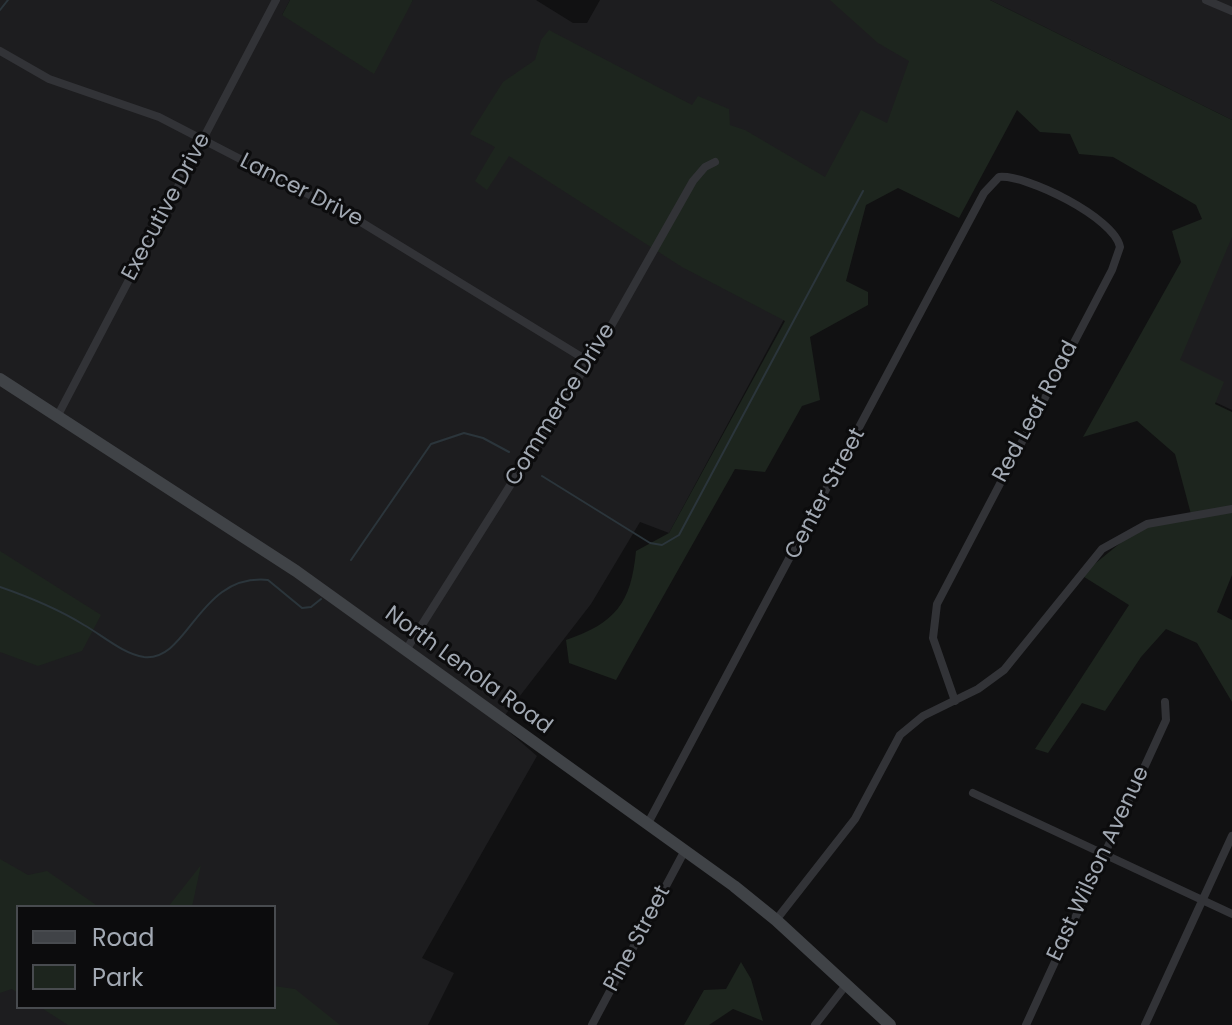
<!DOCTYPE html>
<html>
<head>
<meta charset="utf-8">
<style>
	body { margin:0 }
	#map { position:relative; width:1232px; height:1025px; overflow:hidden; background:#111112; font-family:Poppins,sans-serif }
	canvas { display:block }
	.legend { position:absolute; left:16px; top:905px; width:260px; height:104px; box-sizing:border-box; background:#0c0c0d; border:2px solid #484b4f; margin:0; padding:10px 14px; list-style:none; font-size:24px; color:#a2a9b3 }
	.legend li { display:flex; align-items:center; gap:16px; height:40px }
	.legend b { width:40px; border:2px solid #484b4f }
</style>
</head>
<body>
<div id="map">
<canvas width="1232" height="1025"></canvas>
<ul class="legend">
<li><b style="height:10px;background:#404347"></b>Road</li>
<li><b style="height:22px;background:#1d251e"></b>Park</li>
</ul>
</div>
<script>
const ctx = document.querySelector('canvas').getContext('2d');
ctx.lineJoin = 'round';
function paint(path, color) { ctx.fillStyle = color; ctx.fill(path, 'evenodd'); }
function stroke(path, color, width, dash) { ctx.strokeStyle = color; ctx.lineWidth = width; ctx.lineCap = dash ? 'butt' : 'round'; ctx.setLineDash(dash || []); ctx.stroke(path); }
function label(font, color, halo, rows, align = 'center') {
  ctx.font = font + ' Poppins,sans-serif'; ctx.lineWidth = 6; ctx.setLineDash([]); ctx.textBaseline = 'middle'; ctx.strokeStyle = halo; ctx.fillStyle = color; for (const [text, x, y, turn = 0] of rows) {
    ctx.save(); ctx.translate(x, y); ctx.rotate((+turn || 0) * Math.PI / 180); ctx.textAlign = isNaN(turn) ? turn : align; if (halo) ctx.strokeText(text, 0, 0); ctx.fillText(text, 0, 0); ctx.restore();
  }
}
const built = new Path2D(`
	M 0,0 L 290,0 L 282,15 L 400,19 L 413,0 L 536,0 L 573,23 L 587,23 L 600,0 L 840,0 L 924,47 L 889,124 L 669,533 L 640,522 L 591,604 L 499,723 L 537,756 L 422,958 L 454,973 L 428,1025 L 0,1025 ZM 18,907 L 274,907 L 274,1007 L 18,1007 Z
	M 990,0 L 1232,0 L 1232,120 Z
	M 1232,234 L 1232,410 L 1164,378 Z`);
const green = new Path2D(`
	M 290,0 L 413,0 L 374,74 L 282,15 Z
	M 830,0 L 990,0 L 1232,120 L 1232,237 L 1180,360 L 1224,382 L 1215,404 L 1232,412 L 1232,575 L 1217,612 L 1232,620 L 1232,702 L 1197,643 L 1166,629 L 1141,657 L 1105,711 L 1082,703 L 1048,753 L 1035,749 L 1129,605 L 1081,575 L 1140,527 L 1192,518 L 1175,454 L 1137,421 L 1083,437 L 1181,262 L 1172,231 L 1202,219 L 1196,205 L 1113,157 L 1079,154 L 1070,134 L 1040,132 L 1017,110 L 959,218 L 898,188 L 866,205 L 846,281 L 868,292 L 868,305 L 810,337 L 820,400 L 802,406 L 765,472 L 735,469 L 616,680 L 569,663 L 566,640 C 615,623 631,604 636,551 L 669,533 L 785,321 L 682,267 L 509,156 L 487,190 L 475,181 L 495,147 L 470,134 L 503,82 L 535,60 L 541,40 L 549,30 L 692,105 L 698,96 L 729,109 L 730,125 L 745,130 L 825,177 L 861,110 L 887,123 L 909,61 L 878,43 Z
	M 0,551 L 101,615 L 82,651 L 38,666 L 0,652 Z
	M 0,859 L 28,875 L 47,871 L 99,907 L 18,907 L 18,993 L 12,989 L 0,993 Z
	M 201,865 L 192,907 L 168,907 Z
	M 741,962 L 751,979 L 763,1021 L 733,1009 L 709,1025 L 684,1025 L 704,990 L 726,989 Z
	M 274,986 L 295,989 L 340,1025 L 68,1025 L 40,1007 L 274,1007 Z`);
const stream = new Path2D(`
	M 0,10 L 8,0
	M 542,476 L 650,543 L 662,545 L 679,535 L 863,191
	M 351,560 L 431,444 L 464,433 L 483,438 L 509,452
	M 0,587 C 29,597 58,609 84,625 C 102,635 123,654 144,657 C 189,662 198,573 268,580 L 302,608 L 311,607 L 321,599`);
const minor = new Path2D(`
	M 1206,0 L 1232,11
	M 0,51 L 49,79 L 159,117 L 356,219 L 588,361
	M 58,415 L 276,0
	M 406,650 L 611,326 L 693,181 L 705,167 L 715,162
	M 973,793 L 1232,914
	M 647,825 L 984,193 L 999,177 C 1026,174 1115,218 1120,247 L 1112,270 L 937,604 L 933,638 L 955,701
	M 776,920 L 855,819 L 900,735 L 923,716 L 978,689 L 1004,670 L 1102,549 L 1147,524 L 1232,509
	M 592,1025 L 684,852
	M 815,1025 L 846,985
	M 1026,1025 L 1166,720 L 1165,702
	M 1145,1025 L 1232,836`);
const secondary = new Path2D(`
	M 0,379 L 296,571 L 734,886 L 776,920 L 890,1025`);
const streetNames = [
	["Lancer Drive",301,191,27],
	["Executive Drive",167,207,-62],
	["Commerce Drive",561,405,-58],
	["Red Leaf Road",1036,412,-62],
	["Center Street",826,494,-62],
	["North Lenola Road",468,671,36],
	["East Wilson Avenue",1099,864,-65],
	["Pine Street",638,939,-62]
];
paint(built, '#1d1d1f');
paint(green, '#1d251e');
stroke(stream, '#2b353b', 2);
stroke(minor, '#323337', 8);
stroke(secondary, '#404347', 12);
label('22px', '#a2a9b3', '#0c0c0d', streetNames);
</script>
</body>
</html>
